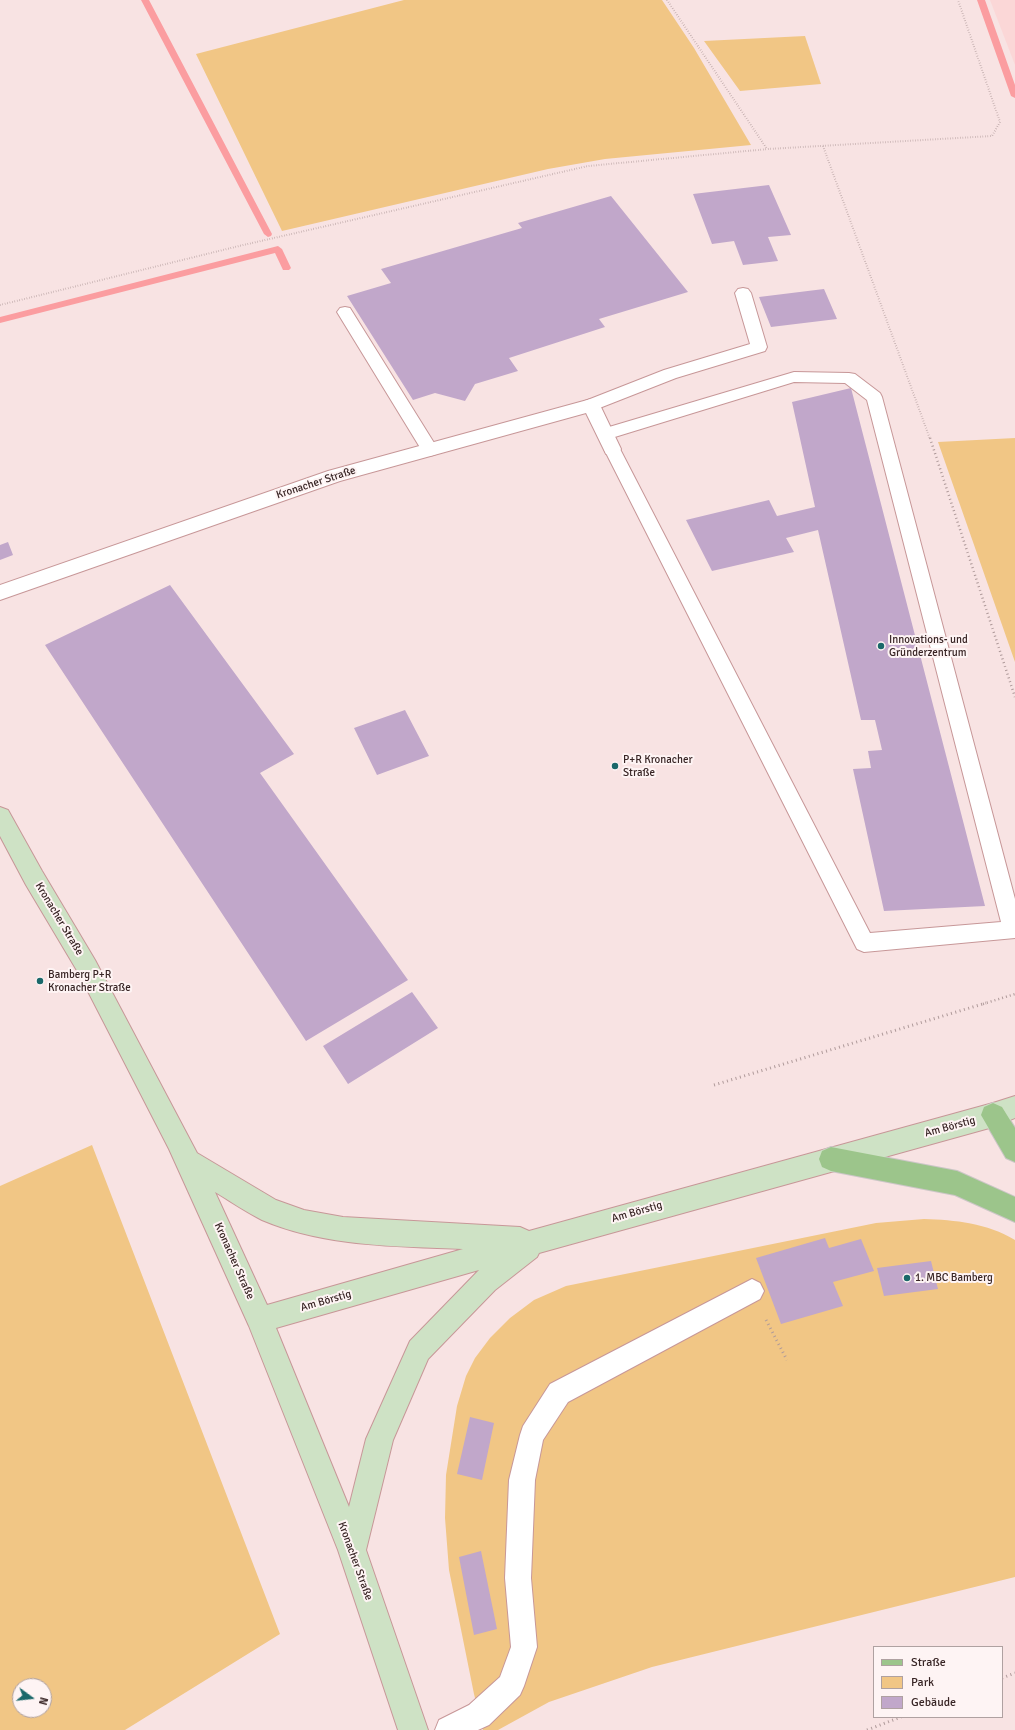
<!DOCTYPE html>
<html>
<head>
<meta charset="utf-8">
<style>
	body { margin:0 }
	#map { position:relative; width:1015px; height:1730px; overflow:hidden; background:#f8e3e3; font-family:Signika,sans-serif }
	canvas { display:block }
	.legend { position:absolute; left:873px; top:1646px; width:130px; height:72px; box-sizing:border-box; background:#fef4f4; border:1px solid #afa1a1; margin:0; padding:5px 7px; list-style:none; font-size:12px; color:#382525 }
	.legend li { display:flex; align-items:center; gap:8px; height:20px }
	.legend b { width:20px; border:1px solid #afa1a1 }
	.north { position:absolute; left:12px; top:1678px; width:40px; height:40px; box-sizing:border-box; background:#fef4f4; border:1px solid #afa1a1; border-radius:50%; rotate:105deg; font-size:11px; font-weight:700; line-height:16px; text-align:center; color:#382525 }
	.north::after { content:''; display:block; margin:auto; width:14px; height:18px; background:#1a686a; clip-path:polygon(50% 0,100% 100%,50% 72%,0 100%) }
</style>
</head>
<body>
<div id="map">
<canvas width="1015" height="1730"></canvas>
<ul class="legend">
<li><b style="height:5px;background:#9cc58b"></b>Straße</li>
<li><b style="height:11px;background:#f1c685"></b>Park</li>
<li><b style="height:11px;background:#c1a7ca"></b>Gebäude</li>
</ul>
<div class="north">N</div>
</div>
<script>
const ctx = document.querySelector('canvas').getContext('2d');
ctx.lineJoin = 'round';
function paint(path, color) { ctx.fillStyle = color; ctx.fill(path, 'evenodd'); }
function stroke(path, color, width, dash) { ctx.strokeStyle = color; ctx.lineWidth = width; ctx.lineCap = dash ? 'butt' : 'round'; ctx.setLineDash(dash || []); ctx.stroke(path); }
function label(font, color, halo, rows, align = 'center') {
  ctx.font = font + ' Signika,sans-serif'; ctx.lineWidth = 4; ctx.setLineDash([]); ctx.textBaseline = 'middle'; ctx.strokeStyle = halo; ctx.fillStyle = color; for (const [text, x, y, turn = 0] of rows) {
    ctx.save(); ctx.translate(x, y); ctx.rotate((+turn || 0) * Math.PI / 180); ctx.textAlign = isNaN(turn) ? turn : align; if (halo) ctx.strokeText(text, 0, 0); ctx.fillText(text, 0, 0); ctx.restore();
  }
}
const built = new Path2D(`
	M 990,0 L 1015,0 L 1015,65 Z`);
const green = new Path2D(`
	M 404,0 L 662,0 L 694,48 L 751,145 L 605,159 L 548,169 L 282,231 L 196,54 Z
	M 805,36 L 821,84 L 740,91 L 704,41 Z
	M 1015,438 L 1015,662 L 938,442 Z
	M 92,1145 L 280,1634 L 125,1730 L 0,1730 L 0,1186 ZM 20,1686 L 44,1686 L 44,1710 L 20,1710 Z
	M 924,1219 C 955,1220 987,1223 1015,1240 L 1015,1577 L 652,1667 L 549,1702 L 498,1730 L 483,1730 L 474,1694 L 449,1570 L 445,1518 L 446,1475 L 457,1406 L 466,1376 L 475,1358 L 490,1338 L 510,1318 L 534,1300 L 566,1286 L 876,1223 Z`);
const stream = new Path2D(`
	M 141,0 L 149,0 L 272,234 L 271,236 L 268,237 L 264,234 Z
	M 977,0 L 985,0 L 1015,85 L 1015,98 L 1011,96 Z
	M 278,246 L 282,249 L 291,268 L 289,270 L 283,270 L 275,253 L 0,323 L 0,317 Z`);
const building = new Path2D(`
	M 769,185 L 791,235 L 768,237 L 778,261 L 743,265 L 734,241 L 712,244 L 693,194 Z
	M 611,196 L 688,292 L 599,319 L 605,327 L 509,358 L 518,371 L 475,384 L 465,401 L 435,393 L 413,400 L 347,296 L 391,283 L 381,269 L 522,228 L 518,223 Z
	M 824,289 L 837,319 L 771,327 L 759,297 Z
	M 851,388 L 985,906 L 884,911 L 853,769 L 871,768 L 868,751 L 882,750 L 875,720 L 861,720 L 818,530 L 786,538 L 794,552 L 712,571 L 686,520 L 769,500 L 777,516 L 815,507 L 792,402 Z
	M 8,542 L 13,555 L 0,560 L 0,545 Z
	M 170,585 L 294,754 L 260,773 L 408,980 L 306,1041 L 45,645 Z
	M 405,710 L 429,756 L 377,775 L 354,728 Z
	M 412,992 L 438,1028 L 348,1084 L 323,1046 Z
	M 825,1238 L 829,1248 L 861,1239 L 874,1271 L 833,1282 L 843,1306 L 781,1324 L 756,1258 Z
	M 931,1261 L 938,1289 L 884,1296 L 877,1268 Z
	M 470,1417 L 494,1423 L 482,1480 L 457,1474 Z
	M 481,1551 L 497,1629 L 474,1635 L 459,1557 Z`);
const pathFar2 = new Path2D(`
	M 667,0 L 767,149
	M 823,146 L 930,439
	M 0,305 L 239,246 L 588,166 L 768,149 L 992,136 L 1000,122 L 958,0`);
const pathFar1 = new Path2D(`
	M 930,438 L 1015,697
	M 983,1004 L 1015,994`);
const path = new Path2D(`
	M 714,1085 L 986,1003
	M 766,1320 L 787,1360
	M 1002,1678 L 1015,1673
	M 867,1730 L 901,1717`);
const lane = new Path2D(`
	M 743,288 L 748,289 L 751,293 L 767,347 L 765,351 L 676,378 L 597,409 L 591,411 L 585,409 L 583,405 L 585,401 L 664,370 L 750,344 L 735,293 L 738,289 Z
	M 345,307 L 350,308 L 436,446 L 438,450 L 436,454 L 430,456 L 424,454 L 337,312 L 340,308 Z
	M 794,372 L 849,373 L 855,374 L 880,393 L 882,397 L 1015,899 L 1015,938 L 864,952 L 857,949 L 604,449 L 606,445 L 612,443 L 618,445 L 620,449 L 870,933 L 1001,922 L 867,400 L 845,383 L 794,382 L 605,440 L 599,438 L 597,434 L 599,430 Z
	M 752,1279 L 760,1283 L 764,1291 L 760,1299 L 568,1402 L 543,1440 L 535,1480 L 531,1578 L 537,1647 L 524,1686 L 520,1695 L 489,1725 L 478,1730 L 435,1730 L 439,1720 L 469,1705 L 500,1677 L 511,1647 L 505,1578 L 509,1480 L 520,1435 L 523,1426 L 550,1384 Z`);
const street = new Path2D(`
	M 591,399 L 597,401 L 600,405 L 621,449 L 618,454 L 612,455 L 606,454 L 586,413 L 340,481 L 0,600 L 0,585 L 328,471 Z`);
const secondary = new Path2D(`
	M 0,807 L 8,810 L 42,871 L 95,960 L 197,1153 L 276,1200 L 304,1210 L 343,1217 L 520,1227 L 529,1231 L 993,1103 L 1015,1096 L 1015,1118 L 993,1127 L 539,1253 L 537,1257 L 495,1290 L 428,1359 L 393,1440 L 366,1550 L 428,1730 L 398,1730 L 338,1550 L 249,1326 L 169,1149 L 79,974 L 26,885 L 0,836 ZM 215,1192 C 230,1201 246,1212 262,1220 C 326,1247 395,1246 463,1249 L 267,1305 ZM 479,1270 L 410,1341 L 366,1439 L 349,1507 L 276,1328 Z`);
const primary = new Path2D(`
	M 993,1103 L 1002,1107 L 1015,1128 L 1015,1162 L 1006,1158 L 981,1115 L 984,1107 Z
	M 831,1147 L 957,1171 L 1015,1197 L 1015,1222 L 955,1195 L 831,1171 L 822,1167 L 819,1159 L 822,1151 Z`);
const markers = [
	[881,646,4,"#1a686a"],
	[615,766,4,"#1a686a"],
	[40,981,4,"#1a686a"],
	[907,1278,4,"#1a686a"]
];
const streetNames = [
	["Kronacher Straße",316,483,-18],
	["Kronacher Straße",59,919,59],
	["Am Börstig",950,1127,-15],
	["Am Börstig",637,1212,-16],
	["Kronacher Straße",234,1261,66],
	["Am Börstig",326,1301,-16],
	["Kronacher Straße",355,1561,70]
];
const poiNames = [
	["Innovations- und",889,640],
	["Gründerzentrum",889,653],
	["P+R Kronacher",623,760],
	["Straße",623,773],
	["Bamberg P+R",48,975],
	["Kronacher Straße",48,988],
	["1. MBC Bamberg",915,1278]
];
paint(built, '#fbd7d7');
paint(green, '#f1c685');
paint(stream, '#fb9da0');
paint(building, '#c1a7ca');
stroke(lane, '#c79798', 2);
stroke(street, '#c79798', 2);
stroke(secondary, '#c79798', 2);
stroke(primary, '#cbc6c6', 2);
stroke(pathFar2, '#af9a9a', 2, [0.5, 2]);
stroke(pathFar1, '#af9a9a', 2.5, [1, 3]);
stroke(path, '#af9a9a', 3, [1, 3.5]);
paint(lane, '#fff');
paint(street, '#fff');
paint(secondary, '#cee2c5');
paint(primary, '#9cc58b');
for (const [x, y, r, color] of markers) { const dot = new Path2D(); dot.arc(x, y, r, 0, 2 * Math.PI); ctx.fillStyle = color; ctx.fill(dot); stroke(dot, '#fef4f4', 1.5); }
label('11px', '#382525', '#fef4f4', streetNames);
label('11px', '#382525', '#fef4f4', poiNames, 'left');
</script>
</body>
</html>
